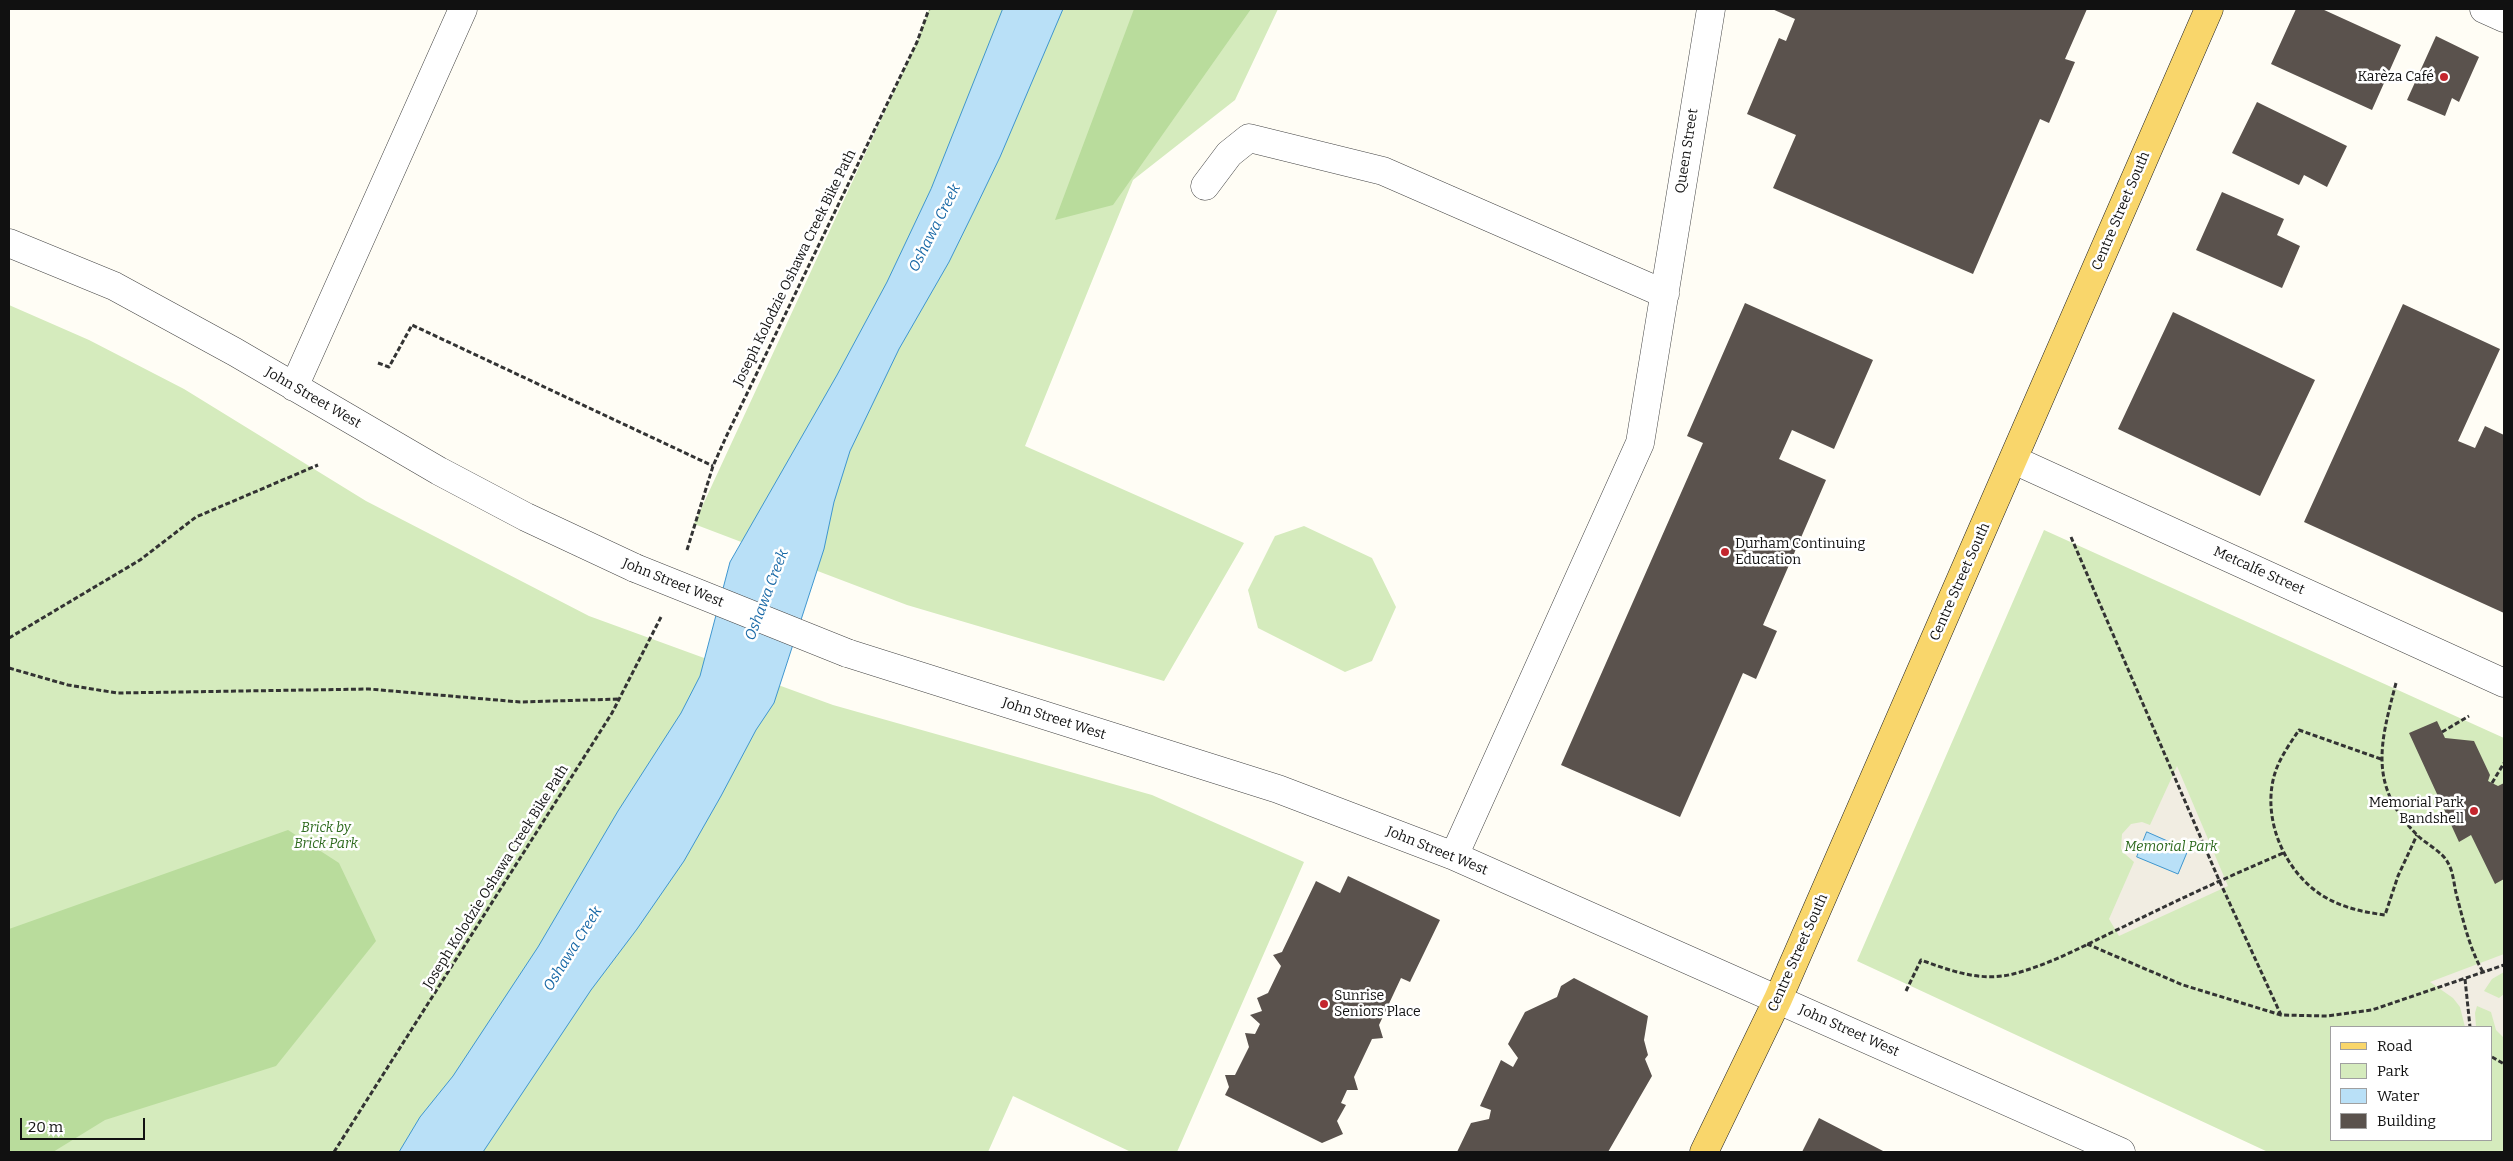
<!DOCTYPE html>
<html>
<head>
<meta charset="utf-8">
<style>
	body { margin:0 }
	#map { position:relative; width:2513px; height:1161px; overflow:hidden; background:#fffdf5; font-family:Bitter,serif }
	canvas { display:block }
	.frame { position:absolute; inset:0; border:10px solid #111; pointer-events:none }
	.legend { position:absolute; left:2330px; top:1026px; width:162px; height:115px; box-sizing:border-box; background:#fff; border:1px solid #a0a0a0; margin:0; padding:6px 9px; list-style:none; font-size:15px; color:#111 }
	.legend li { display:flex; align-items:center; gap:10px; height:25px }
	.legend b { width:25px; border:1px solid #a0a0a0 }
	.scale { position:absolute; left:20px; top:1118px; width:125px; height:22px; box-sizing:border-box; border:2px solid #111; border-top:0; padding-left:6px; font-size:15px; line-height:18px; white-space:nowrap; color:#111; -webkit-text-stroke:4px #fff; paint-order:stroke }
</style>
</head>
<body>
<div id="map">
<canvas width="2513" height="1161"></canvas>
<div class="frame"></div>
<ul class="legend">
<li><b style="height:6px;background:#f9d66b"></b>Road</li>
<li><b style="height:14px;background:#d5ebbd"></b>Park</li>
<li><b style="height:14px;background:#b9e0f7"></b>Water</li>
<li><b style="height:14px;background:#5a524d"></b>Building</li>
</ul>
<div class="scale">20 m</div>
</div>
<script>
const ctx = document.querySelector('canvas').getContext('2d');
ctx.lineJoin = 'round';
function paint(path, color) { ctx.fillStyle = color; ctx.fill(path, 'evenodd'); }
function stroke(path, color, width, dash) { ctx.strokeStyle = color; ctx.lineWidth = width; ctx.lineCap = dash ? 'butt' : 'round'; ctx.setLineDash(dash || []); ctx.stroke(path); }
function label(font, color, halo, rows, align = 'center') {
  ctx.font = font + ' Bitter,serif'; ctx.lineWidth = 5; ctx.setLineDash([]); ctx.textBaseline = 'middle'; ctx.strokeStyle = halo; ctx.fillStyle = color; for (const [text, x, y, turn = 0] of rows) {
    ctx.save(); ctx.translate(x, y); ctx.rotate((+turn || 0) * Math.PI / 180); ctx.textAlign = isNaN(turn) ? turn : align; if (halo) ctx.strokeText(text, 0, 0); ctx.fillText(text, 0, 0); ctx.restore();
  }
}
const green = new Path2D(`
	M 929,9 L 1278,9 L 1235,100 L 1133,180 L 1025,446 L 1244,543 L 1164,681 L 907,605 L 694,524 L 917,42 Z
	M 9,305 L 89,340 L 184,389 L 366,501 L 589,616 L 833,705 L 1152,795 L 1304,862 L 1177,1152 L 1131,1152 L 1013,1096 L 988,1152 L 9,1152 Z
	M 1304,526 L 1372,558 L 1396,607 L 1372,661 L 1345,672 L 1258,628 L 1248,590 L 1275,536 Z
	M 2044,530 L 2504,738 L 2504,1152 L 2268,1152 L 1857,961 ZM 2332,1027 L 2492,1027 L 2492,1140 L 2332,1140 Z`);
const forest = new Path2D(`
	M 1134,9 L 1251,9 L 1113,205 L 1055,220 Z
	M 288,830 L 339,863 L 376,941 L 276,1066 L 105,1120 L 53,1152 L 9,1152 L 9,929 Z`);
const plaza = new Path2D(`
	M 2177,766 L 2228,886 L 2119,936 L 2109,919 L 2134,862 L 2125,854 L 2121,849 L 2122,834 L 2131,824 L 2142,822 L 2150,825 ZM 2147,833 L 2188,850 L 2178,874 L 2137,857 Z
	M 2504,954 L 2504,972 L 2492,979 L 2484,991 L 2499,998 L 2504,994 L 2504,1038 L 2496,1030 L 2491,1012 L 2477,1006 L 2475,1013 L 2476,1027 L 2465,1027 L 2460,1007 L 2453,998 L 2430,982 Z`);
const water = new Path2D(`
	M 1003,9 L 1063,9 L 1000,157 L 974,211 L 949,262 L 899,349 L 850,451 L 834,502 L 824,549 L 774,703 L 756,730 L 721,796 L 684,861 L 637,929 L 591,990 L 483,1152 L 399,1152 L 420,1117 L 453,1076 L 538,947 L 618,811 L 681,713 L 700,676 L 730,562 L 837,375 L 887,282 L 931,189 Z
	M 2147,832 L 2188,850 L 2178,874 L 2137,857 Z`);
const building = new Path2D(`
	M 1772,9 L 2087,9 L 2065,59 L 2075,62 L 2049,123 L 2040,119 L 1973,274 L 1773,188 L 1796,135 L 1747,114 L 1779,38 L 1786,41 L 1795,19 Z
	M 2296,9 L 2322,9 L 2401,45 L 2372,110 L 2271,64 Z
	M 2436,36 L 2479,57 L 2459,102 L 2452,98 L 2445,116 L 2407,100 Z
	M 2257,102 L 2347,146 L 2327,187 L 2304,175 L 2299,185 L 2232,153 Z
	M 2222,192 L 2284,219 L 2277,235 L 2300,246 L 2282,288 L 2196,250 Z
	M 1745,303 L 1873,360 L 1834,449 L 1792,430 L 1779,459 L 1826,480 L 1763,625 L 1777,631 L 1756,679 L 1743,673 L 1680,817 L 1561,765 L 1703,443 L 1687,436 Z
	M 2403,304 L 2500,349 L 2458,441 L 2475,448 L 2485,426 L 2504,435 L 2504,613 L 2304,522 Z
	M 2173,312 L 2315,380 L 2260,496 L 2118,429 Z
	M 2437,721 L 2445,738 L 2474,741 L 2490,775 L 2488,781 L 2498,786 L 2504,783 L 2504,879 L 2495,884 L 2471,835 L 2459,842 L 2409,733 Z
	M 1348,876 L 1440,920 L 1410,982 L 1401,978 L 1379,1025 L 1383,1038 L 1372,1039 L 1354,1077 L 1358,1090 L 1347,1090 L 1341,1103 L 1346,1105 L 1337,1121 L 1343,1134 L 1322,1143 L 1225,1095 L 1229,1087 L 1225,1075 L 1235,1075 L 1249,1047 L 1245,1033 L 1255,1034 L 1260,1024 L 1250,1015 L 1262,1011 L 1257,998 L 1268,993 L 1281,966 L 1273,955 L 1282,952 L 1316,881 L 1340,893 Z
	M 1574,978 L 1648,1016 L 1644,1040 L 1648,1055 L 1645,1059 L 1652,1076 L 1608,1152 L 1457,1152 L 1471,1123 L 1489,1119 L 1491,1110 L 1480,1106 L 1501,1060 L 1513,1067 L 1518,1058 L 1508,1044 L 1525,1012 L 1557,997 L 1561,986 Z
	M 1819,1118 L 1885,1152 L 1802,1152 Z`);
const path = new Path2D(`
	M 378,363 L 389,367 L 412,325 L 713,466
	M 2071,537 L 2219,880 L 2281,1015
	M 687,550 L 713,466 L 726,437 L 917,42 L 929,9
	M 9,638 L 140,560 L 196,517 L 318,465
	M 9,668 L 68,685 L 117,693 L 369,689 L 520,702 L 619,699
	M 2396,683 C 2380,744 2368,785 2417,835 C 2426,844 2443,852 2448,863 C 2453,871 2454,884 2456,893 C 2463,919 2469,948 2483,972
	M 2442,732 L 2469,716
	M 2381,759 L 2299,730 C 2291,742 2281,756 2276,770 C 2260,815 2283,871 2323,896 C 2343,908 2363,912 2385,915 L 2398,876 L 2417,835
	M 2492,783 L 2504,763
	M 2087,944 L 2183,985 L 2281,1015 L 2327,1016 L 2372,1010 L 2504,965
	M 2465,979 L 2470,1027
	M 1906,991 L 1921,960 C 1951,971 1981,982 2013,974 C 2052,964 2089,943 2125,926 C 2177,900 2230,876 2283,853
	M 2492,1057 L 2504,1064
	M 334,1152 L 612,713 L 661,617`);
const minor = new Path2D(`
	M 2484,9 L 2504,18
	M 1205,186 L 1229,154 L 1249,138 L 1383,171 L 1665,294
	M 9,243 L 114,286 L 235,352 L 439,471 L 526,517 L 635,568
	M 294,387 L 463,9
	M 2014,460 L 2504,683
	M 847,653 L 1278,789 L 1454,856 L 2121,1152
	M 1454,856 L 1640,443 L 1711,9`);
const major = new Path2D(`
	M 1704,1152 L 1778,999 L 2209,9`);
const minorBridge = new Path2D(`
	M 635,568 L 847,653`);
const markers = [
	[2444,77,5,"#c4262e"],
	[1725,552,5,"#c4262e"],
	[2474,811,5,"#c4262e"],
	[1324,1004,5,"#c4262e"]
];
const poiNames = [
	["Karèza Café",2434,77],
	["Durham Continuing",1735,544,"left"],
	["Education",1735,560,"left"],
	["Memorial Park",2464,803],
	["Bandshell",2464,819],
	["Sunrise",1334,996,"left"],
	["Seniors Place",1334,1012,"left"]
];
const streetNames = [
	["Queen Street",1687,151,-81],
	["Centre Street South",2121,211,-67],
	["Joseph Kolodzie Oshawa Creek Bike Path",795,268,-64],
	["John Street West",313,398,30],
	["Metcalfe Street",2259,571,24],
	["Centre Street South",1960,582,-66],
	["John Street West",673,583,22],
	["John Street West",1054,719,18],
	["John Street West",1437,851,22],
	["Joseph Kolodzie Oshawa Creek Bike Path",496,877,-58],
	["Centre Street South",1798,953,-66],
	["John Street West",1849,1031,24]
];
const parkNames = [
	["Brick by",326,828],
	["Brick Park",326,844],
	["Memorial Park",2171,847]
];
const waterNames = [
	["Oshawa Creek",935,228,-63],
	["Oshawa Creek",767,595,-69],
	["Oshawa Creek",573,949,-58]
];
paint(green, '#d5ebbd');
paint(forest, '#b9dc9c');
paint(plaza, '#f1ede2');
paint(water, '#b9e0f7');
stroke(water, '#3f96cf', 1);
paint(building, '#5a524d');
stroke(minor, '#444', 29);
stroke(major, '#222', 29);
stroke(path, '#333', 3, [5, 2.5]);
stroke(minor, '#fff', 28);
stroke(major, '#f9d66b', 28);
stroke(minorBridge, '#444', 29, []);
stroke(minorBridge, '#fff', 28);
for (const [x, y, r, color] of markers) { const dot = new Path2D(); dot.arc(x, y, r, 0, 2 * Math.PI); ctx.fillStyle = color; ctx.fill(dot); stroke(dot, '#fff', 2); }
label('14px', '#111', '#fff', poiNames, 'right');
label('14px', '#111', '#fff', streetNames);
label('italic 14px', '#2f6b1f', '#fff', parkNames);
label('italic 15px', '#1768a6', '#fff', waterNames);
</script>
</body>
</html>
